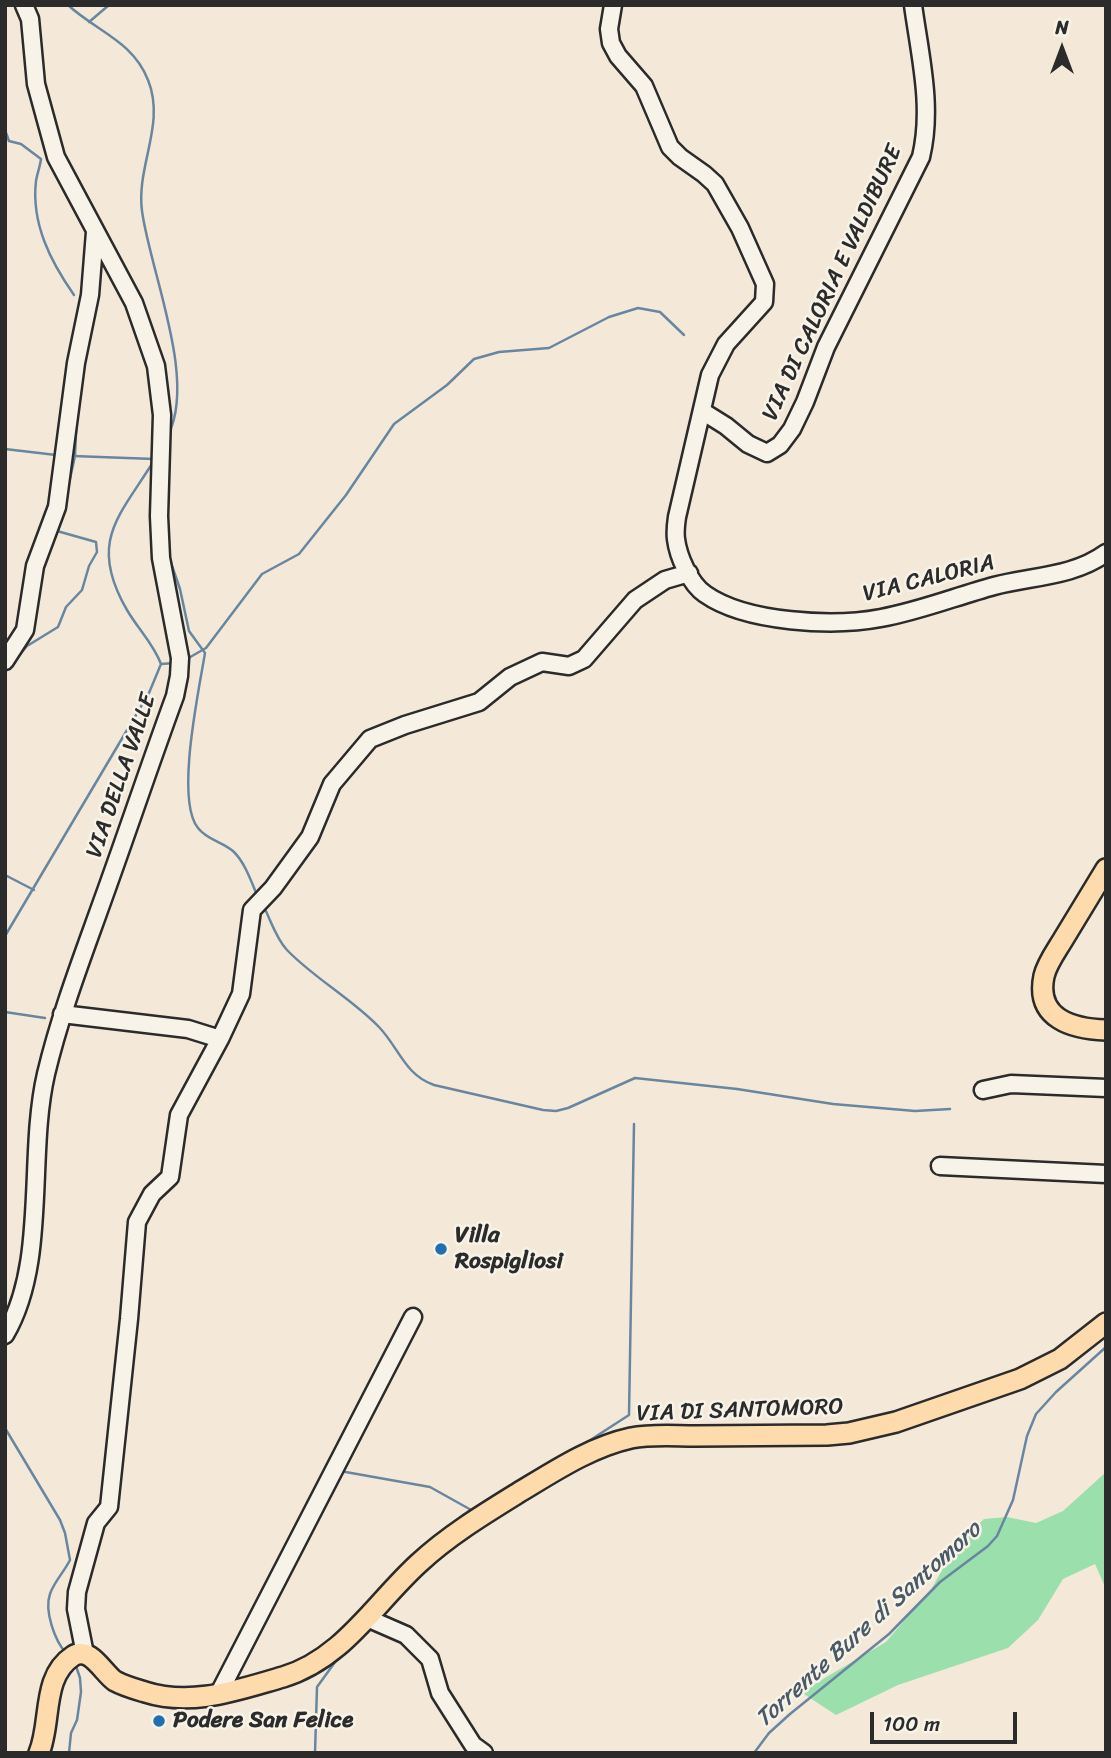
<!DOCTYPE html>
<html>
<head>
<meta charset="utf-8">
<style>
	body { margin:0 }
	#map { position:relative; width:1111px; height:1758px; overflow:hidden; background:#f4e9d8; font-family:Sriracha,sans-serif }
	canvas { display:block }
	.frame { position:absolute; inset:0; border:7px solid #2b2b2b; pointer-events:none }
	.north { position:absolute; left:1027px; top:14px; width:70px; height:70px; -webkit-text-stroke:5px #f7f3e8; paint-order:stroke; rotate:0deg; font-size:19px; font-weight:700; line-height:28px; text-align:center; color:#2b2b2b }
	.north::after { content:''; display:block; margin:auto; width:24px; height:32px; background:#2b2b2b; clip-path:polygon(50% 0,100% 100%,50% 72%,0 100%) }
	.scale { position:absolute; left:870px; top:1712px; width:147px; height:32px; box-sizing:border-box; border:4px solid #2b2b2b; border-top:0; padding-left:9px; font-size:21px; line-height:24px; white-space:nowrap; color:#2b2b2b; -webkit-text-stroke:5px #f7f3e8; paint-order:stroke }
</style>
</head>
<body>
<div id="map">
<canvas width="1111" height="1758"></canvas>
<div class="frame"></div>
<div class="north">N</div>
<div class="scale">100 m</div>
</div>
<script>
const ctx = document.querySelector('canvas').getContext('2d');
ctx.lineJoin = 'round';
function paint(path, color) { ctx.fillStyle = color; ctx.fill(path, 'evenodd'); }
function stroke(path, color, width, dash) { ctx.strokeStyle = color; ctx.lineWidth = width; ctx.lineCap = dash ? 'butt' : 'round'; ctx.setLineDash(dash || []); ctx.stroke(path); }
function label(font, color, halo, rows, align = 'center') {
  ctx.font = font + ' Sriracha,sans-serif'; ctx.lineWidth = 5; ctx.setLineDash([]); ctx.textBaseline = 'middle'; ctx.strokeStyle = halo; ctx.fillStyle = color; for (const [text, x, y, turn = 0] of rows) {
    ctx.save(); ctx.translate(x, y); ctx.rotate((+turn || 0) * Math.PI / 180); ctx.textAlign = isNaN(turn) ? turn : align; if (halo) ctx.strokeText(text, 0, 0); ctx.fillText(text, 0, 0); ctx.restore();
  }
}
const green = new Path2D(`
	M 1106,1472 L 1106,1589 L 1095,1564 L 1063,1579 L 1038,1620 L 1008,1648 L 898,1685 L 836,1715 L 801,1692 L 886,1642 L 932,1588 L 956,1545 L 984,1519 L 1007,1517 L 1036,1523 L 1063,1511 Z`);
const stream = new Path2D(`
	M 68,5 C 96,31 133,41 148,80 C 166,124 136,166 142,211 C 150,271 197,379 168,435
	M 89,22 L 109,5
	M 5,130 L 9,141 L 21,144 L 41,159 C 40,167 37,174 36,181 C 31,224 51,262 74,295
	M 80,387 L 86,352
	M 5,449 L 56,455
	M 73,456 L 154,459
	M 66,497 L 75,456 L 77,411
	M 169,557 L 180,589 L 189,631 L 205,653 C 199,690 175,800 198,828 C 207,840 223,842 234,852 C 245,863 251,881 257,895
	M 185,660 L 206,648 L 262,574 L 299,554 L 346,495 L 394,424 L 447,385 L 474,359 L 499,352 L 549,348 L 609,317 L 638,308 L 660,312 L 684,335
	M 161,664 L 175,663
	M 5,672 L 27,646 L 58,627 L 66,607 L 82,590 L 89,566 L 97,552 L 96,542 L 57,531 L 60,521
	M 5,875 L 34,890
	M 264,907 C 271,921 276,938 287,950 C 315,979 351,998 379,1027 C 399,1048 405,1075 434,1085 L 543,1110 L 556,1111 L 568,1108 L 635,1078 L 737,1089 L 833,1104 L 915,1111 L 950,1109
	M 5,936 L 149,693 L 161,664 C 153,643 138,629 127,610 C 87,541 120,516 155,459
	M 5,1012 L 45,1018
	M 5,1428 L 60,1520 L 65,1533 L 70,1560 C 64,1572 54,1582 50,1594 C 44,1611 55,1641 66,1653
	M 578,1448 L 629,1415 L 634,1124
	M 340,1471 L 430,1487 L 473,1511
	M 382,1587 L 394,1575
	M 69,1753 L 71,1733 L 77,1720 L 81,1692 L 80,1678 L 75,1663
	M 315,1753 L 317,1687 L 338,1658
	M 754,1753 L 769,1733 L 790,1714 L 889,1634 L 940,1582 L 988,1546 L 997,1536 L 1013,1500 L 1027,1436 L 1036,1414 L 1056,1392 L 1106,1347`);
const minor = new Path2D(`
	M 613,5 L 609,29 L 611,43 L 618,56 L 644,86 L 670,147 L 680,157 L 704,174 L 715,184 L 740,228 L 765,284 L 764,302 L 726,344 L 710,375 L 677,517 C 676,524 675,532 676,539 C 678,556 690,584 705,594 C 746,623 834,627 881,618 C 920,611 957,596 994,586 C 1032,576 1073,577 1106,553
	M 702,411 L 726,426 L 748,444 L 767,453 L 780,445 L 792,429 L 805,402 L 826,347 L 921,157 C 933,107 920,56 913,5
	M 5,661 L 25,630 L 35,566 L 57,507 L 76,363 L 90,295 L 95,232
	M 62,1014 L 188,1029 L 220,1039
	M 983,1090 L 1011,1084 L 1106,1088
	M 940,1166 L 1106,1174
	M 5,1335 C 48,1262 27,1156 46,1074 C 60,1015 82,958 102,902 C 127,833 150,764 175,696 L 179,676 L 180,658 L 161,558 L 159,516 L 162,415 L 156,366 L 134,303 L 56,157 L 36,84 L 30,19 L 24,5
	M 367,1618 L 406,1635 L 430,1659 L 440,1693 L 473,1745 L 484,1753
	M 85,1654 L 76,1609 L 77,1592 L 96,1523 L 109,1507 L 129,1319 L 137,1222 L 152,1194 L 170,1177 L 179,1115 L 220,1039 L 241,994 L 252,910 L 273,888 L 310,837 L 332,784 L 370,739 L 405,725 L 479,702 L 510,677 L 542,662 L 569,666 L 584,659 L 635,600 L 665,580 L 689,573
	M 218,1695 L 413,1317`);
const major = new Path2D(`
	M 1106,869 C 1092,892 1078,915 1064,938 C 1057,950 1047,963 1044,976 C 1035,1019 1073,1029 1106,1030
	M 39,1753 C 52,1722 41,1677 73,1656 C 90,1645 103,1673 115,1681 C 124,1686 135,1689 145,1692 C 192,1707 237,1690 283,1677 C 343,1659 375,1603 419,1563 C 448,1536 484,1514 518,1493 C 553,1472 590,1447 631,1438 C 652,1434 674,1436 695,1436 C 739,1436 783,1435 827,1435 L 849,1433 L 896,1422 L 1020,1379 L 1060,1359 L 1106,1323`);
const markers = [
	[441,1249,7,"#1f6fb2"],
	[159,1721,7,"#1f6fb2"]
];
const streetNames = [
	["VIA DI CALORIA E VALDIBURE",833,283,-65],
	["VIA CALORIA",929,579,-14],
	["VIA DELLA VALLE",122,776,-71],
	["VIA DI SANTOMORO",740,1411,-2]
];
const poiNames = [
	["Villa",455,1236],
	["Rospigliosi",455,1262],
	["Podere San Felice",173,1721]
];
const waterNames = [
	["Torrente Bure di Santomoro",869,1625,-42]
];
paint(green, '#9adfac');
stroke(stream, '#6986a0', 2.5);
stroke(minor, '#2b2b2b', 21);
stroke(major, '#2b2b2b', 24);
stroke(minor, '#f7f3e8', 16);
stroke(major, '#fedbac', 19);
for (const [x, y, r, color] of markers) { const dot = new Path2D(); dot.arc(x, y, r, 0, 2 * Math.PI); ctx.fillStyle = color; ctx.fill(dot); stroke(dot, '#f7f3e8', 2.5); }
label('23px', '#2b2b2b', '#f7f3e8', streetNames);
label('bold 23px', '#2b2b2b', '#f7f3e8', poiNames, 'left');
label('italic 24px', '#4a5966', '#f7f3e8', waterNames);
</script>
</body>
</html>
